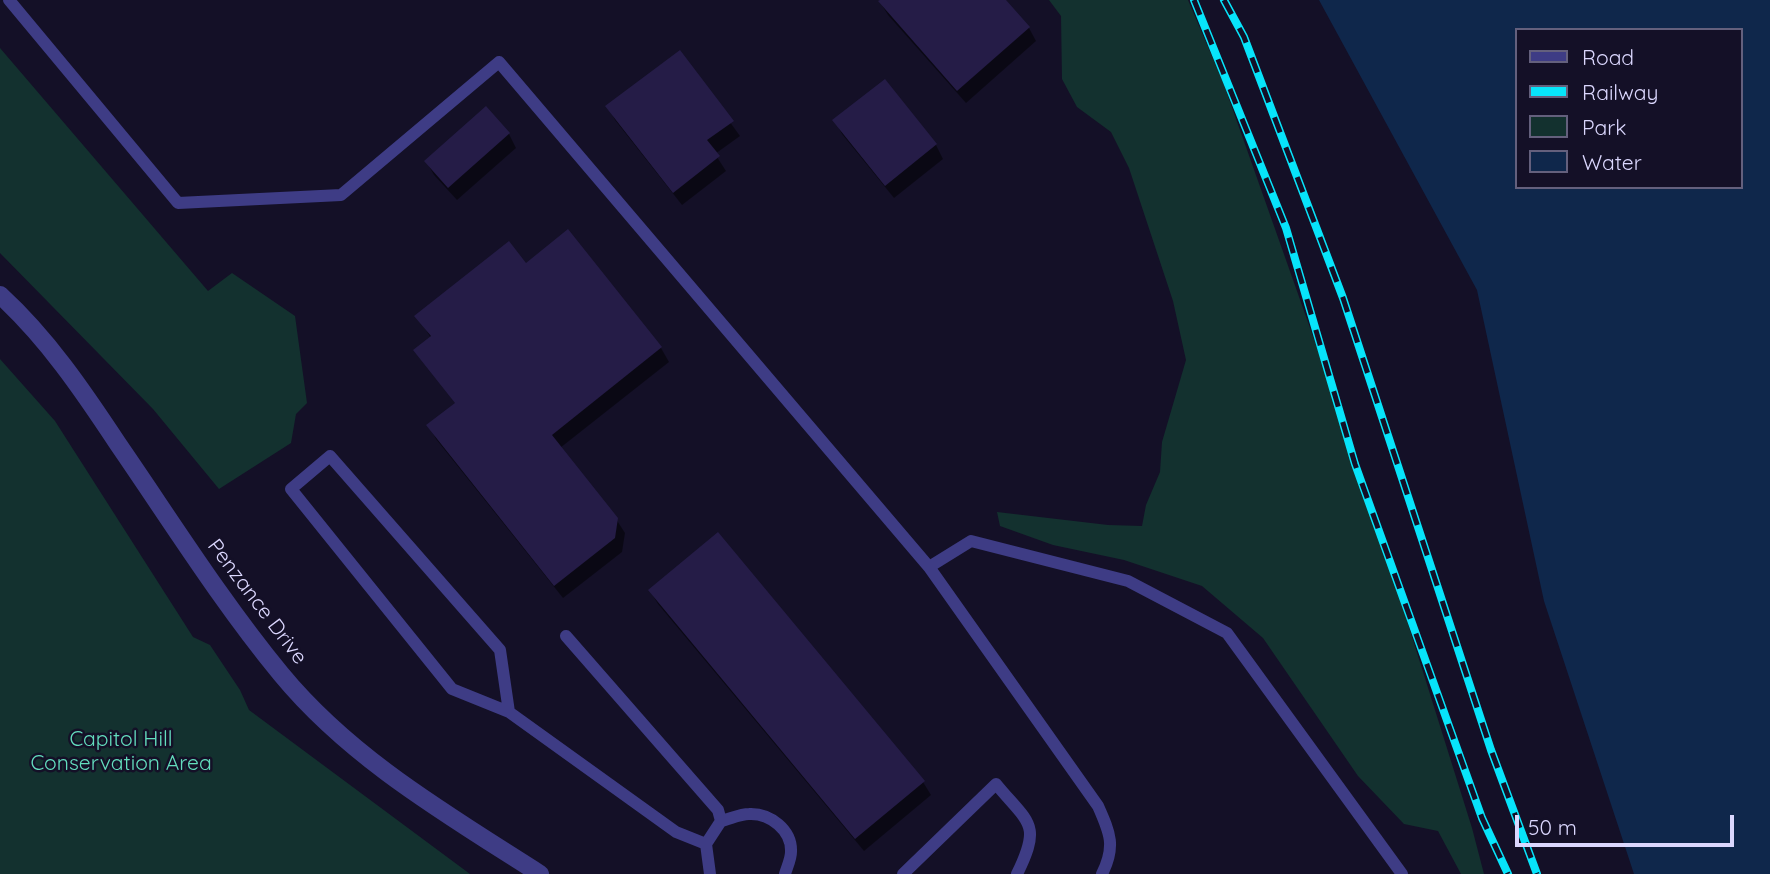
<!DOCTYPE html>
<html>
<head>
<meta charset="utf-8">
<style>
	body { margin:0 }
	#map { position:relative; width:1770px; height:874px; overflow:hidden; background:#141027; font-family:Quicksand,sans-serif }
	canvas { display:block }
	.legend { position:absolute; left:1515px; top:28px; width:228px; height:161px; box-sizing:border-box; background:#141027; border:2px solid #64607d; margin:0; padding:9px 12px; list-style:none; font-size:21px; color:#dbd7fe }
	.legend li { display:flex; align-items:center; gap:14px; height:35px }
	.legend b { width:35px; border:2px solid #64607d }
	.scale { position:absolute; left:1515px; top:815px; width:219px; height:32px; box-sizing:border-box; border:4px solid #dbd7fe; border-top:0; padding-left:9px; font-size:21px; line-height:24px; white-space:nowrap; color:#dbd7fe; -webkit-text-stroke:5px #141027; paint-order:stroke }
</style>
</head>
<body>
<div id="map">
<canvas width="1770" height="874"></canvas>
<ul class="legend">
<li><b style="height:9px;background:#3e3c85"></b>Road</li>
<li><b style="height:9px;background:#07e4fa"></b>Railway</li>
<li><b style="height:19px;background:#13312f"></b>Park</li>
<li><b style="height:19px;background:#0f274b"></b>Water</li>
</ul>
<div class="scale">50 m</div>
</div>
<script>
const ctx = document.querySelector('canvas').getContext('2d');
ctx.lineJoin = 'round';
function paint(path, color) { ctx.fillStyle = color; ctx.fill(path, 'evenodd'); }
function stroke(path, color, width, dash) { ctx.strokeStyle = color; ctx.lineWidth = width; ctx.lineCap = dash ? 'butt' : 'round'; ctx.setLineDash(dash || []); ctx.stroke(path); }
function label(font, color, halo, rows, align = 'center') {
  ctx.font = font + ' Quicksand,sans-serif'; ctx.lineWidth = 5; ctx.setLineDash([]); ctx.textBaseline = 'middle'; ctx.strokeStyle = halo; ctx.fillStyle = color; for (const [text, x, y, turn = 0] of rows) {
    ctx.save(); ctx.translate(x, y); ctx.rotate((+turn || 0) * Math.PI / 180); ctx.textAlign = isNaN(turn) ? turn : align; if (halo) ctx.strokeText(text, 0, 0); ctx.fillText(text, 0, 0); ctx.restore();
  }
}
const green = new Path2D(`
	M 1049,0 L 1188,0 L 1223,82 L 1355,455 L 1472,828 L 1484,874 L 1461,874 L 1438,831 L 1404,824 L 1358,776 L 1263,638 L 1202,586 L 1124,560 L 1053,545 L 1000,526 L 997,512 L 1108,525 L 1142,526 L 1146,505 L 1160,472 L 1162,442 L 1186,360 L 1173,301 L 1129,168 L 1111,132 L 1077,107 L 1062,79 L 1061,16 Z
	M 0,48 L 208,291 L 232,273 L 295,316 L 307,403 L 296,414 L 291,443 L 219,489 L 153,409 L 0,253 Z
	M 0,359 L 55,421 L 193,637 L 210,645 L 240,690 L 249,710 L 470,874 L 0,874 Z`);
const water = new Path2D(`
	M 1319,0 L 1770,0 L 1770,874 L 1634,874 L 1544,601 L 1477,290 ZM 1516,30 L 1740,30 L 1740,187 L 1516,187 Z`);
const shadow = new Path2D(`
	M 883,0 L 1004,0 L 1029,28 L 1036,41 L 966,103 L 888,15 L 880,2 Z
	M 680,53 L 740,136 L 715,154 L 726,171 L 682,205 L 615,120 L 608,107 Z
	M 885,81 L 936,145 L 943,159 L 894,198 L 842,134 L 835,121 Z
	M 486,109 L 509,134 L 516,148 L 457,200 L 434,175 L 426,161 Z
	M 568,232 L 661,348 L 669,362 L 560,448 L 616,519 L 625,533 L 622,552 L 563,598 L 436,439 L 429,426 L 456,404 L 416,350 L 431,338 L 417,316 L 526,265 Z
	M 650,591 L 923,782 L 931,795 L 864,851 L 658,604 Z`);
const building = new Path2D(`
	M 880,0 L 1006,0 L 1030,27 L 957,91 L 878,1 Z
	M 680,50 L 734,121 L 707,140 L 720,156 L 673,193 L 605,106 Z
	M 885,79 L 937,144 L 885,186 L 832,120 Z
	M 486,106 L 510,133 L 448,188 L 424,161 Z
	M 568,229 L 662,347 L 552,435 L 618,518 L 615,538 L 554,586 L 426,425 L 455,403 L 413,350 L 431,336 L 414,316 L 509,241 L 526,263 Z
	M 718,532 L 925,781 L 855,839 L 648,590 Z`);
const service = new Path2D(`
	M 9,0 L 178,203 L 341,195 L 499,62 L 929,567 L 1098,806 C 1110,833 1116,846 1102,874
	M 330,456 L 500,650 L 509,712 L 452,689 L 291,489 Z
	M 929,567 L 971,541 L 1128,581 L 1227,633 L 1402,874
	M 566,636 L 718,810 L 721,821 L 706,844
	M 509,712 L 676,832 L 706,844 L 710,874
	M 721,821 C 730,819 740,814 749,814 C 770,813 792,830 791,852 C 791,859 787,867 785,874
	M 903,874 L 996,784 C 1029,824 1042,823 1017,874`);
const minor = new Path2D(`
	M 0,295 C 47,338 83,391 118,444 C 171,521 221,601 281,674 C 351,759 448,815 540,874`);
const rail = new Path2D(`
	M 1194,0 L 1286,228 L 1355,464 L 1482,818 L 1508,874
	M 1224,0 L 1244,37 L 1343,298 L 1491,750 L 1537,874`);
const streetNames = [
	["Penzance Drive",257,602,53]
];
const parkNames = [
	["Capitol Hill",121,740],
	["Conservation Area",121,764]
];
paint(green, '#13312f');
paint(water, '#0f274b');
paint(shadow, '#0007');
paint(building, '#251c47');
stroke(service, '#3e3c85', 12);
stroke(minor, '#3e3c85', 18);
stroke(rail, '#07e4fa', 8);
stroke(rail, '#141027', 5, [16]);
label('21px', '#dbd7fe', '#141027', streetNames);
label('21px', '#63debe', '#141027', parkNames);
</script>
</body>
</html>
